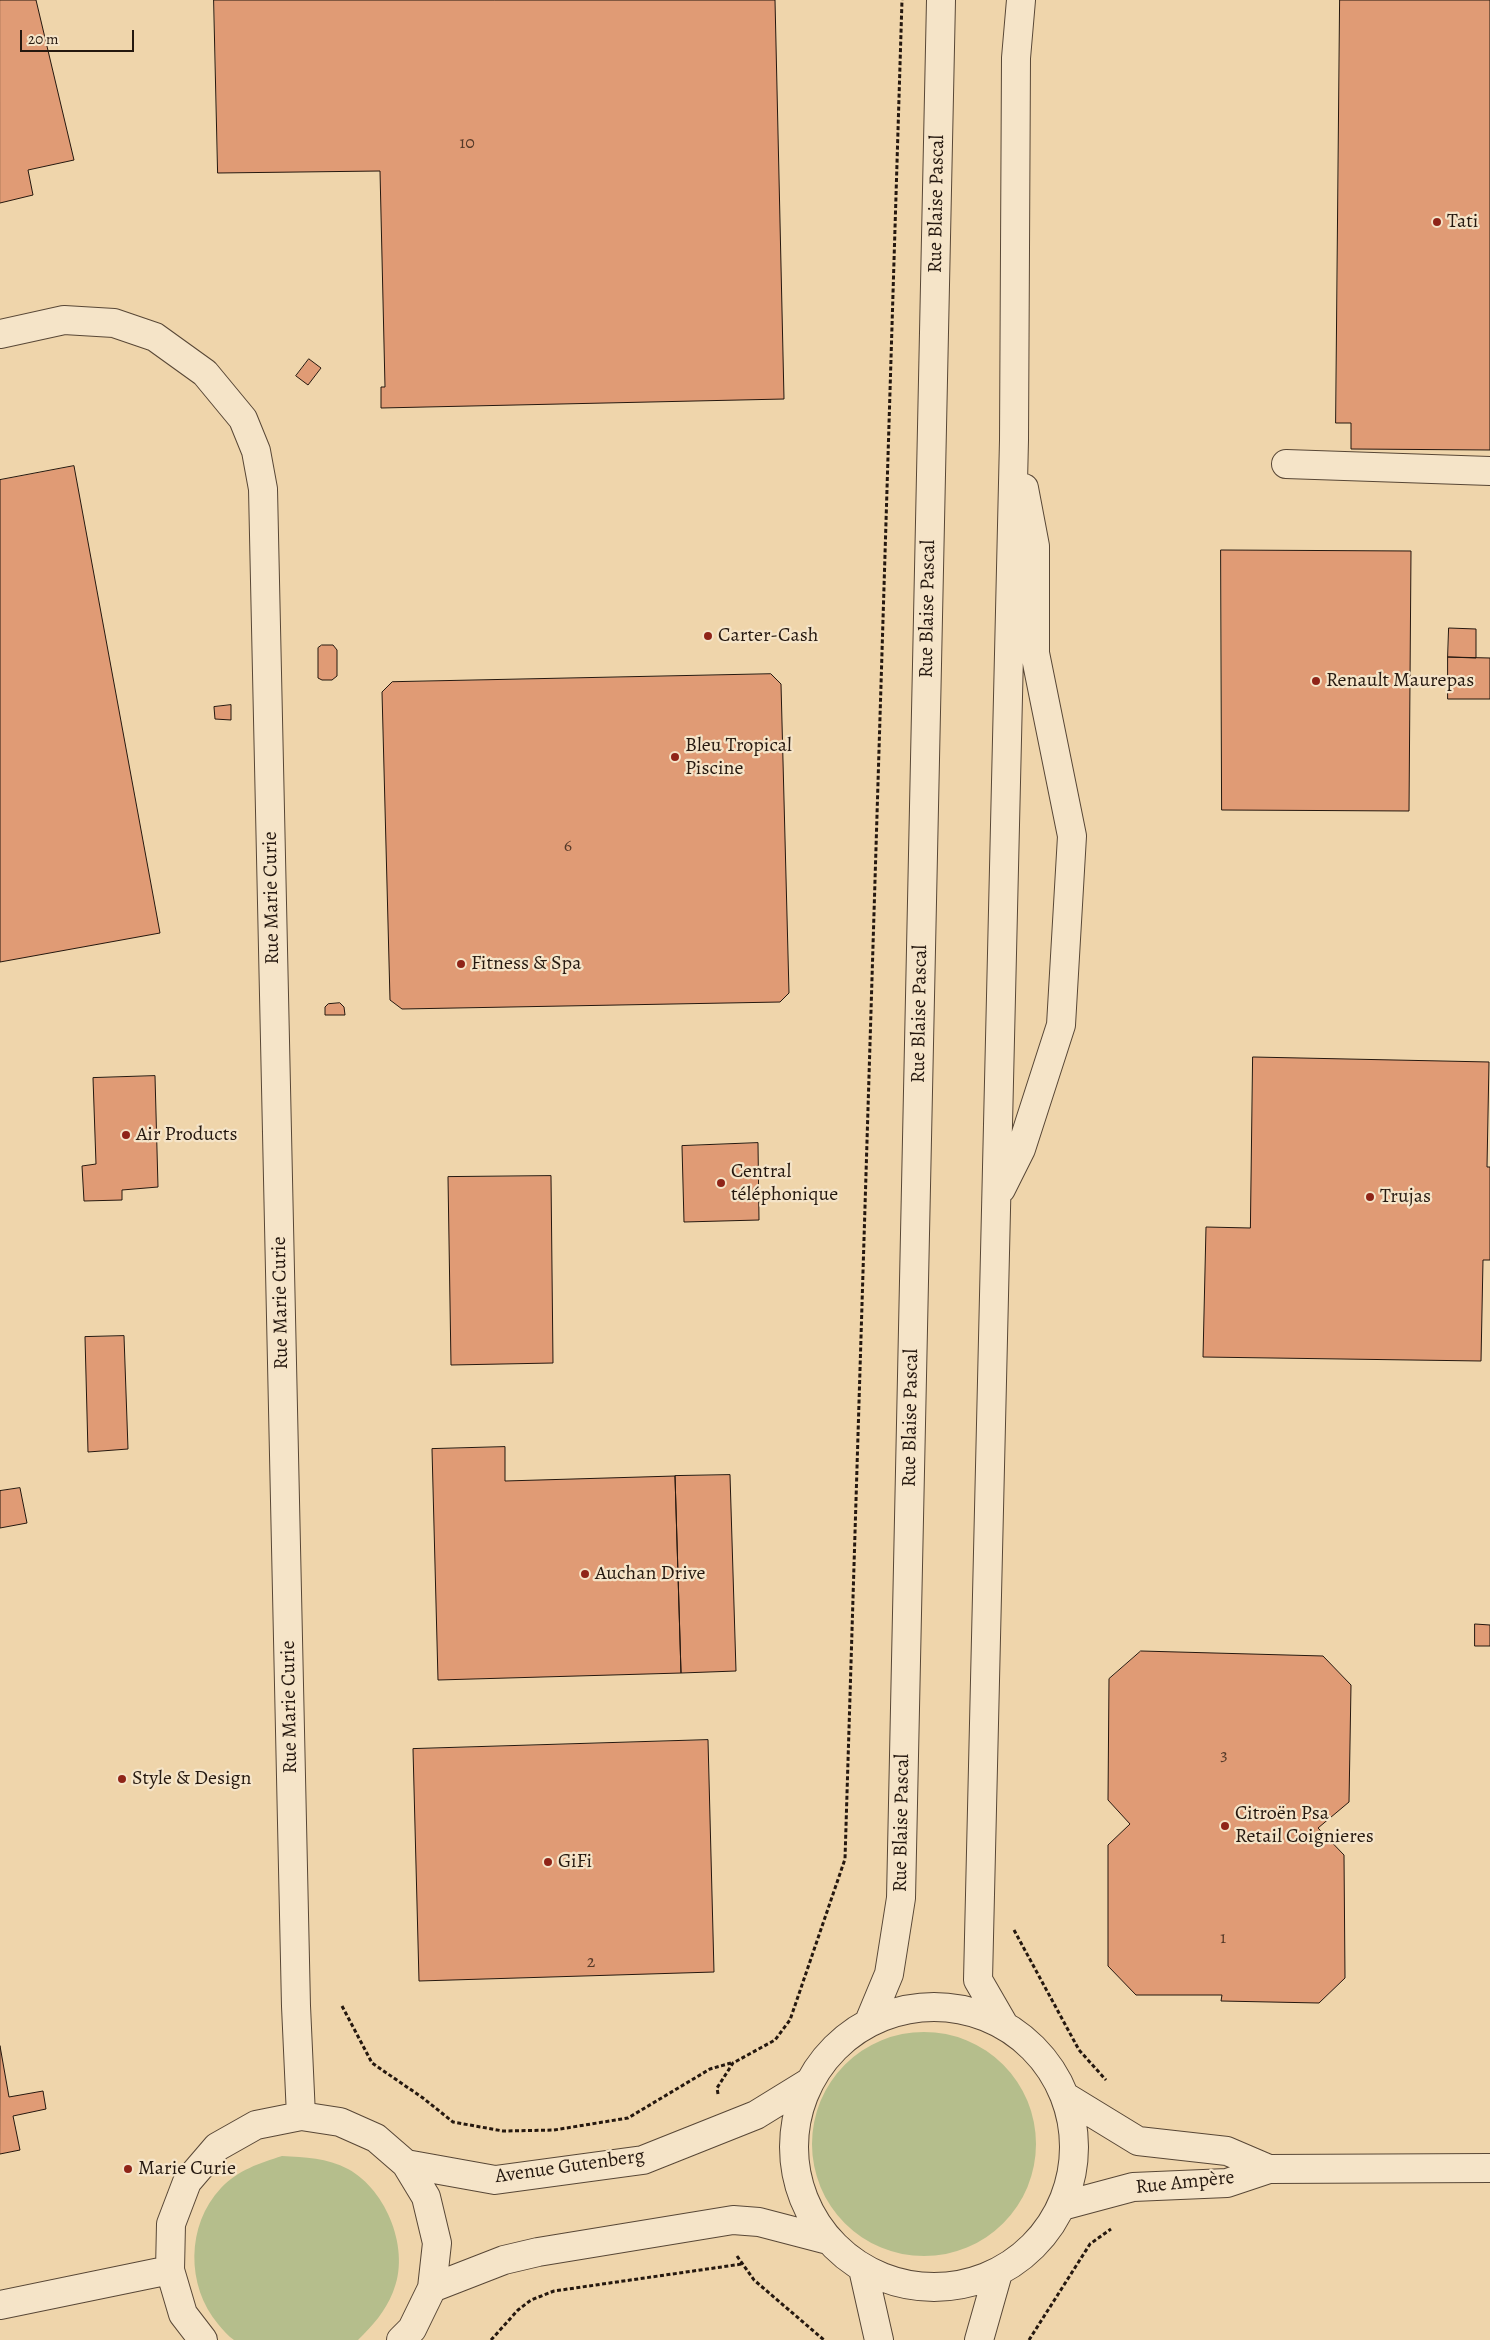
<!DOCTYPE html>
<html>
<head>
<meta charset="utf-8">
<style>
	body { margin:0 }
	#map { position:relative; width:1490px; height:2340px; overflow:hidden; background:#efd5ab; font-family:Alegreya,serif }
	canvas { display:block }
	.scale { position:absolute; left:20px; top:30px; width:114px; height:22px; box-sizing:border-box; border:2px solid #25180f; border-top:0; padding-left:6px; font-size:15px; line-height:18px; white-space:nowrap; color:#25180f; -webkit-text-stroke:4px #f5e4c8; paint-order:stroke }
</style>
</head>
<body>
<div id="map">
<canvas width="1490" height="2340"></canvas>
<div class="scale">20 m</div>
</div>
<script>
const ctx = document.querySelector('canvas').getContext('2d');
ctx.lineJoin = 'round';
function paint(path, color) { ctx.fillStyle = color; ctx.fill(path, 'evenodd'); }
function stroke(path, color, width, dash) { ctx.strokeStyle = color; ctx.lineWidth = width; ctx.lineCap = dash ? 'butt' : 'round'; ctx.setLineDash(dash || []); ctx.stroke(path); }
function label(font, color, halo, rows, align = 'center') {
  ctx.font = font + ' Alegreya,serif'; ctx.lineWidth = 4.5; ctx.setLineDash([]); ctx.textBaseline = 'middle'; ctx.strokeStyle = halo; ctx.fillStyle = color; for (const [text, x, y, turn = 0] of rows) {
    ctx.save(); ctx.translate(x, y); ctx.rotate((+turn || 0) * Math.PI / 180); ctx.textAlign = isNaN(turn) ? turn : align; if (halo) ctx.strokeText(text, 0, 0); ctx.fillText(text, 0, 0); ctx.restore();
  }
}
const green = new Path2D(`
	M812 2144a112 112 0 1 1 224 0a112 112 0 1 1-224 0Z
	M 282,2156 C 305,2157 327,2158 348,2169 C 387,2190 411,2251 393,2292 C 385,2312 373,2325 358,2340 L 234,2340 C 228,2336 223,2330 218,2324 C 186,2286 186,2225 221,2188 C 238,2170 260,2163 282,2156 Z`);
const building = new Path2D(`
	M 0,0 L 36,0 L 74,160 L 28,170 L 33,195 L 0,203 Z
	M 214,0 L 775,0 L 784,399 L 381,408 L 381,387 L 385,387 L 380,171 L 218,173 Z
	M 1340,0 L 1490,0 L 1490,450 L 1351,449 L 1351,423 L 1336,423 Z
	M 309,359 L 321,368 L 308,385 L 296,376 Z
	M 74,466 L 160,933 L 0,962 L 0,480 Z
	M 1221,550 L 1411,551 L 1409,811 L 1222,810 Z
	M 1449,628 L 1476,629 L 1476,658 L 1448,657 Z
	M 322,645 L 333,645 L 337,650 L 337,676 L 332,680 L 322,680 L 318,678 L 318,648 Z
	M 1448,657 L 1490,658 L 1490,699 L 1448,699 Z
	M 771,674 L 781,684 L 789,993 L 780,1002 L 402,1009 L 390,1000 L 382,692 L 392,682 Z
	M 231,705 L 231,720 L 215,719 L 214,707 Z
	M 340,1003 L 344,1007 L 345,1015 L 325,1015 L 325,1007 L 328,1004 Z
	M 1253,1057 L 1489,1062 L 1487,1167 L 1490,1167 L 1490,1260 L 1483,1260 L 1481,1361 L 1203,1357 L 1206,1227 L 1250,1228 Z
	M 155,1076 L 158,1187 L 122,1190 L 122,1200 L 84,1201 L 82,1166 L 96,1164 L 93,1078 Z
	M 758,1143 L 759,1220 L 684,1222 L 682,1146 Z
	M 551,1176 L 553,1363 L 451,1365 L 448,1177 Z
	M 124,1336 L 128,1449 L 88,1452 L 85,1337 Z
	M 505,1447 L 505,1481 L 675,1476 L 681,1673 L 438,1680 L 432,1449 Z
	M 730,1475 L 736,1671 L 681,1673 L 675,1476 Z
	M 20,1488 L 27,1523 L 0,1528 L 0,1491 Z
	M 1475,1624 L 1490,1625 L 1490,1646 L 1475,1646 Z
	M 1141,1651 L 1323,1656 L 1351,1685 L 1349,1802 L 1318,1828 L 1344,1855 L 1345,1978 L 1319,2003 L 1221,2001 L 1222,1995 L 1136,1995 L 1108,1966 L 1108,1845 L 1130,1824 L 1108,1800 L 1109,1679 Z
	M 708,1740 L 714,1972 L 419,1981 L 413,1749 Z
	M 0,2046 L 9,2097 L 43,2091 L 46,2109 L 13,2116 L 20,2150 L 0,2154 Z`);
const path = new Path2D(`
	M 1014,1930 L 1079,2050 L 1106,2080
	M 342,2006 L 372,2063 L 423,2098 L 453,2122 L 503,2131 L 554,2130 L 628,2118 L 710,2069 L 731,2063
	M 718,2094 L 717,2088 L 733,2063 L 775,2040 L 790,2020 L 845,1859 L 902,0
	M 737,2256 L 754,2280 L 824,2340
	M 491,2340 L 518,2310 L 531,2300 L 554,2291 L 742,2264
	M 1029,2340 L 1090,2244 L 1111,2229`);
const minor = new Path2D(`
	M 0,334 L 64,320 L 114,323 L 155,337 L 205,373 L 243,419 L 256,451 L 263,489 L 296,2006 L 301,2116
	M 1286,464 L 1490,471
	M 1001,1189 L 1021,1149 L 1061,1025 L 1072,836 L 1035,653 L 1035,546 L 1024,488
	M794 2147a140 140 0 1 1 280 0a140 140 0 1 1-280 0Z
	M 869,2022 L 889,1974 L 901,1898 L 941,0
	M 1004,2025 L 978,1980 L 1014,440 L 1016,58 L 1021,0
	M 1066,2097 L 1138,2141 L 1227,2151 L 1269,2169
	M 406,2164 L 495,2180 L 643,2160 L 756,2115 L 808,2083
	M 1062,2206 L 1133,2187 L 1227,2183 L 1269,2169 L 1490,2168
	M 863,2269 L 879,2340
	M 432,2288 L 504,2260 L 538,2252 L 733,2220 L 759,2222 L 828,2240
	M 0,2305 L 170,2270
	M 203,2340 L 183,2314 L 170,2270 L 171,2224 L 187,2182 L 217,2147 L 256,2125 L 301,2116 L 340,2122 L 376,2138 L 406,2164 L 426,2197 L 437,2243 L 432,2288 L 412,2329 L 401,2340
	M 979,2340 L 998,2273`);
const markers = [
	[1437,222,5,"#8f2418"],
	[708,636,5,"#8f2418"],
	[1316,681,5,"#8f2418"],
	[675,757,5,"#8f2418"],
	[461,964,5,"#8f2418"],
	[126,1135,5,"#8f2418"],
	[721,1183,5,"#8f2418"],
	[1370,1197,5,"#8f2418"],
	[585,1574,5,"#8f2418"],
	[122,1779,5,"#8f2418"],
	[1225,1826,5,"#8f2418"],
	[548,1862,5,"#8f2418"],
	[128,2169,5,"#8f2418"]
];
const numberNames = [
	["10",467,144],
	["6",568,847],
	["3",1224,1756],
	["1",1223,1939],
	["2",591,1963]
];
const streetNames = [
	["Rue Blaise Pascal",937,204,-89],
	["Rue Blaise Pascal",928,609,-89],
	["Rue Marie Curie",272,898,-91],
	["Rue Blaise Pascal",920,1014,-89],
	["Rue Marie Curie",281,1303,-91],
	["Rue Blaise Pascal",911,1418,-89],
	["Rue Marie Curie",290,1707,-91],
	["Rue Blaise Pascal",902,1823,-89],
	["Avenue Gutenberg",570,2167,-8],
	["Rue Ampère",1185,2183,-6]
];
const poiNames = [
	["Tati",1447,222],
	["Carter-Cash",718,636],
	["Renault Maurepas",1326,681],
	["Bleu Tropical",685,746],
	["Piscine",685,769],
	["Fitness & Spa",471,964],
	["Air Products",136,1135],
	["Central",731,1172],
	["téléphonique",731,1195],
	["Trujas",1380,1197],
	["Auchan Drive",595,1574],
	["Style & Design",132,1779],
	["Citroën Psa",1235,1814],
	["Retail Coignieres",1235,1837],
	["GiFi",558,1862],
	["Marie Curie",138,2169]
];
paint(green, '#b5be8c');
paint(building, '#e09b75');
stroke(building, '#25180f', 1);
stroke(minor, '#584736', 30);
stroke(path, '#25180f', 3, [4, 2.5]);
stroke(minor, '#f5e4c8', 28);
for (const [x, y, r, color] of markers) { const dot = new Path2D(); dot.arc(x, y, r, 0, 2 * Math.PI); ctx.fillStyle = color; ctx.fill(dot); stroke(dot, '#f5e4c8', 2); }
label('18px', '#543928', null, numberNames);
label('20px', '#25180f', '#f5e4c8', streetNames);
label('20px', '#25180f', '#f5e4c8', poiNames, 'left');
</script>
</body>
</html>
